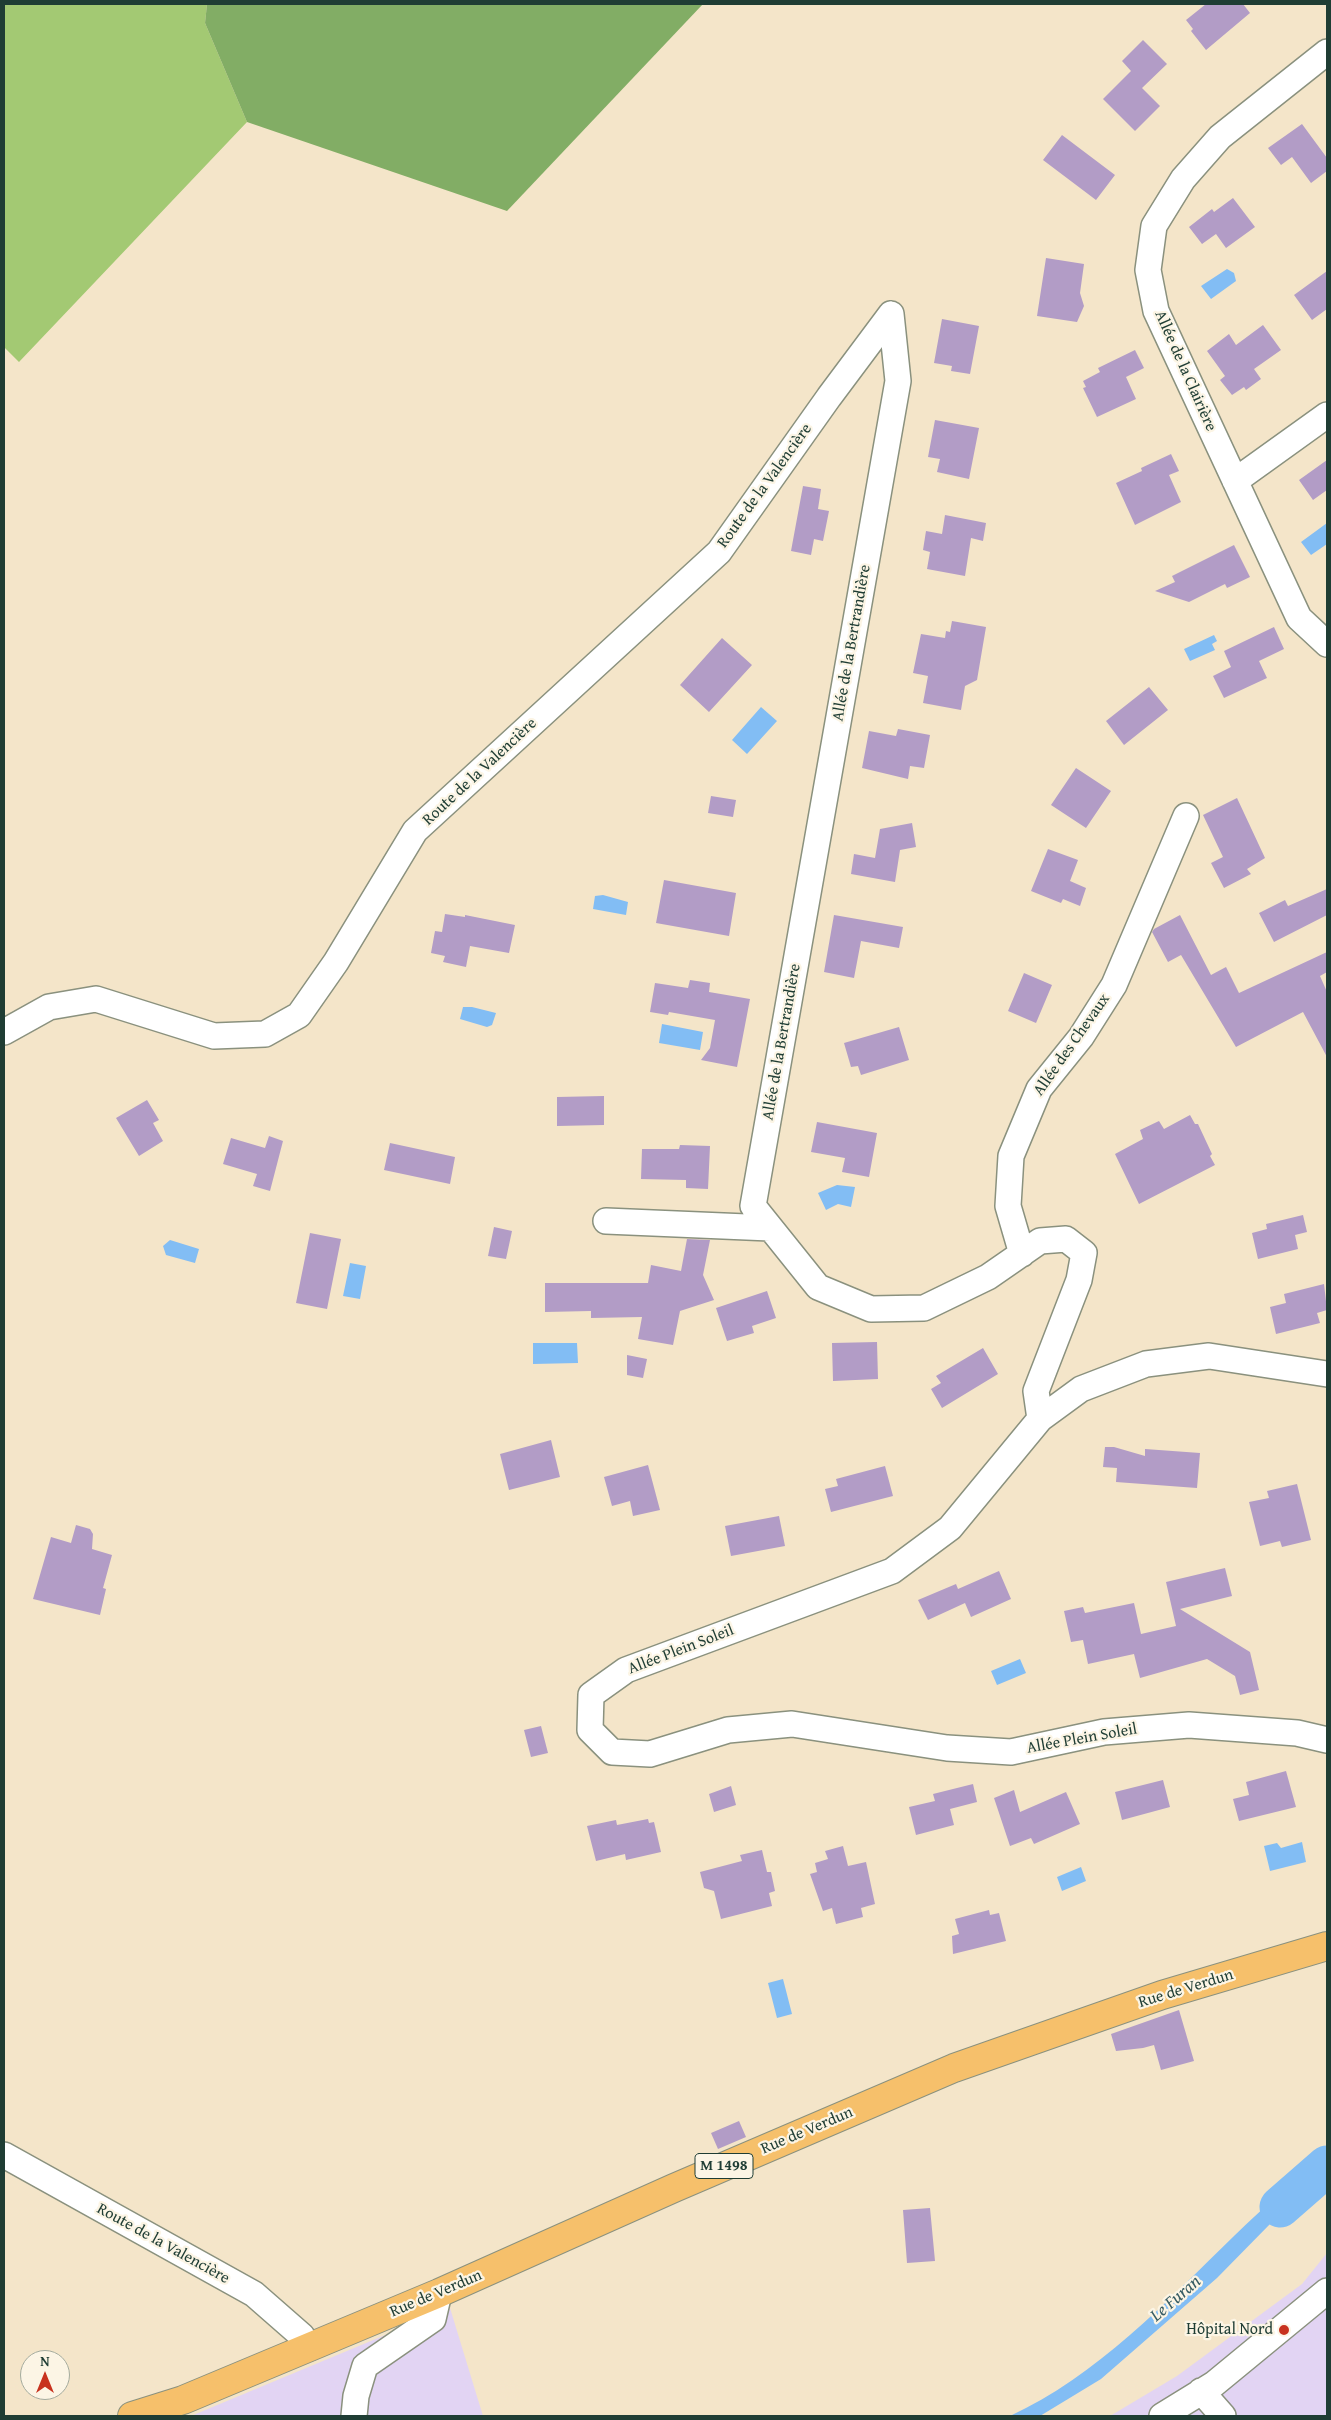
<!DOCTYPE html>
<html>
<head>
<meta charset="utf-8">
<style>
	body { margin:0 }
	#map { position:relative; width:1331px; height:2420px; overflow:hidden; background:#f4e5c9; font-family:"Gentium Book Plus",serif }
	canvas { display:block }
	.frame { position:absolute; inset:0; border:5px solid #1f3d34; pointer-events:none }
	.north { position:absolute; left:20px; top:2350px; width:50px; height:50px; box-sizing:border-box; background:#fcf5e5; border:1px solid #a4ab9e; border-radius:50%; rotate:0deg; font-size:14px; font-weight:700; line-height:20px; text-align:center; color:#1f3d34 }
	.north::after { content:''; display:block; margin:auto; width:18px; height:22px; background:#c8321e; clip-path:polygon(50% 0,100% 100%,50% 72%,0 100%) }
</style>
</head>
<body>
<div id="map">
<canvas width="1331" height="2420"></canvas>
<div class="frame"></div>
<div class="north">N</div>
</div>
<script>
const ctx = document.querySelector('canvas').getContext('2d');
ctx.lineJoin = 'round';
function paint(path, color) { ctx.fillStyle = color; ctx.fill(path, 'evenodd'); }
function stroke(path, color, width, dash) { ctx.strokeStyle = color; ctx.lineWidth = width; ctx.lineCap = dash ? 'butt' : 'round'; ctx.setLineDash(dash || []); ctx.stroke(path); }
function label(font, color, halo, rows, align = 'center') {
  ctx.font = font + ' "Gentium Book Plus",serif'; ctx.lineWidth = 4.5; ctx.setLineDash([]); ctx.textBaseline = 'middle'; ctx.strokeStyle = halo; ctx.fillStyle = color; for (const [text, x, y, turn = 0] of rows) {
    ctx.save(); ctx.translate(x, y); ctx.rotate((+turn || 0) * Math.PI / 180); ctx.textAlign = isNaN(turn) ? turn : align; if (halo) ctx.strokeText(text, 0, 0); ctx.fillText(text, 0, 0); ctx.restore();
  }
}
const built = new Path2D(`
	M 1327,2253 L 1327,2416 L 1110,2416 L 1177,2376 L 1302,2284 Z
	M 450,2308 L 483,2416 L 191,2416 Z`);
const green = new Path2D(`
	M 4,4 L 207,4 L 205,23 L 247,122 L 19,362 L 4,347 Z`);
const forest = new Path2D(`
	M 207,4 L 703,4 L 507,211 L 247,122 L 205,23 Z`);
const water = new Path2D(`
	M 1227,269 L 1234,273 L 1236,281 L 1211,299 L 1201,286 Z
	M 1327,523 L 1327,544 L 1311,555 L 1301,542 Z
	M 1214,635 L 1217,641 L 1212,644 L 1215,650 L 1190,661 L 1184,649 Z
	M 761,707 L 777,721 L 747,754 L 732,740 Z
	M 603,895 L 628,902 L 626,915 L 593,909 L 595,896 Z
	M 463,1007 L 472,1007 L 496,1013 L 492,1025 L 487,1027 L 460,1019 Z
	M 662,1024 L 703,1032 L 700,1050 L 659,1043 Z
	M 837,1185 L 855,1187 L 851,1207 L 838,1204 L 826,1210 L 818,1193 Z
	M 170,1240 L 199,1249 L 195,1263 L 166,1255 L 163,1246 Z
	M 350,1263 L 366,1266 L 360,1299 L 343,1296 Z
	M 577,1343 L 578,1363 L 533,1364 L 533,1343 Z
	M 1020,1659 L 1026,1673 L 997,1685 L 991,1671 Z
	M 1302,1842 L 1306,1862 L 1270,1871 L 1264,1846 L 1277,1843 L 1281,1848 Z
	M 1081,1867 L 1086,1881 L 1062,1891 L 1057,1877 Z
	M 783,1979 L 792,2014 L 777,2018 L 768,1983 Z
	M 1327,2147 L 1327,2166 L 1217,2278 L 1101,2379 L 1040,2416 L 1010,2416 C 1097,2376 1166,2302 1234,2236 C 1265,2206 1298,2178 1327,2147 Z`);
const river = new Path2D(`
	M 1280,2207 L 1327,2166`);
const building = new Path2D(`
	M 1206,4 L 1243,4 L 1250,13 L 1206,50 L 1191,31 L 1193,29 L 1186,20 Z
	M 1143,40 L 1167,64 L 1142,88 L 1160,106 L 1135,131 L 1103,99 L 1131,71 L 1122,61 Z
	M 1302,124 L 1327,158 L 1327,171 L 1311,183 L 1292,157 L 1281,165 L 1268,148 Z
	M 1062,135 L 1115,175 L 1096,200 L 1043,160 Z
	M 1233,198 L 1255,227 L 1226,248 L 1216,234 L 1202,244 L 1189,227 L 1212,209 L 1214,212 Z
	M 1046,258 L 1084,264 L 1080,293 L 1084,306 L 1077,322 L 1037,316 Z
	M 1327,271 L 1327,309 L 1312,320 L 1294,295 Z
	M 942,319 L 979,326 L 970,374 L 951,371 L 952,366 L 934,363 Z
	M 1263,325 L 1281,350 L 1254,369 L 1261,379 L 1246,390 L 1244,387 L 1232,395 L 1220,380 L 1225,376 L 1207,351 L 1229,334 L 1236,345 Z
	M 1135,350 L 1144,368 L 1126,377 L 1136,399 L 1097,417 L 1083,388 L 1086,387 L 1083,381 L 1100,372 L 1098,368 Z
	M 935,420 L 979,428 L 969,479 L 937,472 L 940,459 L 928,457 Z
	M 1171,454 L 1179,471 L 1169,475 L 1181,502 L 1135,525 L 1116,483 L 1142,471 L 1141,468 Z
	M 1327,460 L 1327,490 L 1313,500 L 1299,480 Z
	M 803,486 L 821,489 L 818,509 L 829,511 L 823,541 L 814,539 L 811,555 L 791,551 Z
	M 945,515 L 986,523 L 983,541 L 971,538 L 965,576 L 927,569 L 930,552 L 923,550 L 926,531 L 942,534 Z
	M 1234,545 L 1250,577 L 1227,588 L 1225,584 L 1189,602 L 1155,591 L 1175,582 L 1172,576 Z
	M 952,621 L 986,627 L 977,680 L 965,686 L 961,710 L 923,703 L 928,676 L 913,673 L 921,634 L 945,638 L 946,631 L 950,632 Z
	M 1274,627 L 1284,649 L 1259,661 L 1267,678 L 1224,698 L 1213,676 L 1231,667 L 1224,651 Z
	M 722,638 L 752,665 L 709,712 L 680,685 Z
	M 1149,687 L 1168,710 L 1124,745 L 1106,721 Z
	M 898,729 L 930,735 L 924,768 L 910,766 L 908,779 L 862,768 L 869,731 L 896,736 Z
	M 1076,768 L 1111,791 L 1086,828 L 1051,805 Z
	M 711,796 L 736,800 L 733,817 L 708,813 Z
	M 1237,798 L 1265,858 L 1247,869 L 1251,874 L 1224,888 L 1211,863 L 1223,857 L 1203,815 Z
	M 912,823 L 916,847 L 900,850 L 895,882 L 851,874 L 854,854 L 875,858 L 880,829 Z
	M 1048,849 L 1078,860 L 1070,881 L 1086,888 L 1080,906 L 1063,899 L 1061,903 L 1031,891 Z
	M 664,880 L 736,893 L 729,936 L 656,923 Z
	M 1327,889 L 1327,915 L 1274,942 L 1259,913 L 1285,900 L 1288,906 Z
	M 445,914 L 465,917 L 465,915 L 515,925 L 509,953 L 470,946 L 466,967 L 443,962 L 445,956 L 431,953 L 435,931 L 442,932 Z
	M 834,915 L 903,927 L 899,948 L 861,941 L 854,978 L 824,972 Z
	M 1180,915 L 1211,975 L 1226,967 L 1239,993 L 1327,952 L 1327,972 L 1320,976 L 1327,992 L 1327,1057 L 1303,1012 L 1236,1047 L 1181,955 L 1168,962 L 1152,932 L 1154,929 Z
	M 1024,973 L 1052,985 L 1036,1023 L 1008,1011 Z
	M 690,980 L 710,983 L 709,992 L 750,999 L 737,1067 L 701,1060 L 710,1048 L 715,1020 L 669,1012 L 668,1015 L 650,1012 L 655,983 L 688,988 Z
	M 899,1027 L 909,1060 L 861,1075 L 858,1066 L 851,1067 L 844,1043 Z
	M 604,1096 L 604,1125 L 557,1126 L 557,1097 Z
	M 147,1100 L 159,1120 L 153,1123 L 163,1141 L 139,1156 L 116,1118 Z
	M 1190,1115 L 1195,1124 L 1198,1124 L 1212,1154 L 1210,1156 L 1215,1165 L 1139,1204 L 1115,1154 L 1143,1139 L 1140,1130 L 1159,1121 L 1164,1129 Z
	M 817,1122 L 877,1133 L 869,1177 L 842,1172 L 845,1158 L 811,1152 Z
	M 269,1136 L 283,1141 L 270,1191 L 253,1186 L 257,1174 L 223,1164 L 231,1138 L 265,1148 Z
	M 390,1143 L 455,1157 L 450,1184 L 384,1170 Z
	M 680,1145 L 710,1146 L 708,1189 L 686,1188 L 686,1180 L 641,1179 L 642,1149 L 679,1149 Z
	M 1303,1215 L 1307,1232 L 1295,1235 L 1298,1249 L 1258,1259 L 1252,1233 L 1267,1229 L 1266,1224 Z
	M 494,1227 L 512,1231 L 506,1259 L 488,1256 Z
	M 310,1233 L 341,1239 L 327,1309 L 296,1303 Z
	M 687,1239 L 710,1240 L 703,1275 L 714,1300 L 680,1311 L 673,1345 L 638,1339 L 642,1317 L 591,1318 L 591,1311 L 545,1312 L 545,1283 L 648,1283 L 651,1265 L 681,1271 Z
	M 1324,1284 L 1327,1310 L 1317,1313 L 1320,1323 L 1276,1334 L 1270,1307 L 1286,1303 L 1284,1294 Z
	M 767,1291 L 776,1318 L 752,1326 L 754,1333 L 727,1341 L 716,1308 Z
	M 877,1342 L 878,1379 L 833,1381 L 832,1343 Z
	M 983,1348 L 998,1374 L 942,1408 L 931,1389 L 941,1383 L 936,1376 Z
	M 627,1355 L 647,1359 L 643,1378 L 627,1375 Z
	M 551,1440 L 560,1477 L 509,1490 L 500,1454 Z
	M 1105,1447 L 1114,1447 L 1145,1456 L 1145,1449 L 1200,1453 L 1197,1488 L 1116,1482 L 1117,1468 L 1103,1467 Z
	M 648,1465 L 660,1510 L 633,1516 L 630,1501 L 612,1506 L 604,1477 Z
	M 885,1466 L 893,1496 L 831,1512 L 825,1489 L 838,1486 L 836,1479 Z
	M 1297,1484 L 1311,1540 L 1282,1547 L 1280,1541 L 1260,1546 L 1249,1502 L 1269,1498 L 1267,1491 Z
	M 779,1516 L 785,1546 L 731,1556 L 725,1526 Z
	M 76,1525 L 90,1529 L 93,1534 L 92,1549 L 112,1555 L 103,1588 L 106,1589 L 100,1615 L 33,1599 L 51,1537 L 71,1543 Z
	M 1225,1568 L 1232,1596 L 1180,1609 L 1250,1652 L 1259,1690 L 1240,1695 L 1235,1676 L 1207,1659 L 1140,1678 L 1134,1654 L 1088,1664 L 1083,1640 L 1071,1642 L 1064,1611 L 1083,1607 L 1085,1613 L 1134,1603 L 1141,1634 L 1176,1626 L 1166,1582 Z
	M 999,1571 L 1011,1599 L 971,1617 L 965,1603 L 928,1620 L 918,1600 L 956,1584 L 958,1589 Z
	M 541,1726 L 548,1753 L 531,1757 L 524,1730 Z
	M 1286,1771 L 1296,1807 L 1239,1821 L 1233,1799 L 1249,1795 L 1246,1782 Z
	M 1163,1780 L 1170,1807 L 1122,1820 L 1115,1792 Z
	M 973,1784 L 977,1802 L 950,1809 L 954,1825 L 916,1835 L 909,1807 L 935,1801 L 933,1794 Z
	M 731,1786 L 736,1805 L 714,1812 L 709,1794 Z
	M 1014,1790 L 1020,1812 L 1066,1792 L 1080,1824 L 1034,1844 L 1031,1838 L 1010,1846 L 994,1798 Z
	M 648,1819 L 649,1823 L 654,1822 L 661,1852 L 626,1860 L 625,1854 L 596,1861 L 587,1826 L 616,1820 L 617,1825 Z
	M 843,1846 L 848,1866 L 866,1862 L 875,1904 L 861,1908 L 863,1917 L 836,1924 L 832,1908 L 823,1911 L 810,1874 L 817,1872 L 815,1863 L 828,1859 L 825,1851 Z
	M 762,1850 L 767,1872 L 771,1872 L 775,1891 L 769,1893 L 772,1906 L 721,1919 L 714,1891 L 704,1888 L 700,1872 L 742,1861 L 740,1855 Z
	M 989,1910 L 990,1915 L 999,1913 L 1006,1941 L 953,1954 L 952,1936 L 959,1934 L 955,1919 Z
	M 1179,2010 L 1194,2061 L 1161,2070 L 1154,2045 L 1143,2048 L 1116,2051 L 1111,2034 Z
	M 739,2121 L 746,2137 L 718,2149 L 711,2133 Z
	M 930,2208 L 935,2261 L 907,2263 L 903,2210 Z`);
const street = new Path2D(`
	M 1327,52 L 1220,137 L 1183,179 L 1154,226 L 1148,270 L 1156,311 L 1299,618 L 1327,644
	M 891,314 L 898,381 L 753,1206 L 818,1287 L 871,1309 L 924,1308 L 988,1277 L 1040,1241 L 1066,1239 L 1084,1253 L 1079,1280 L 1036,1391 L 1040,1419
	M 1235,481 L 1327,415
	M 4,1032 L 49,1007 L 96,999 L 214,1036 L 265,1034 L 299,1015 L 336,962 L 415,831 L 719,552 L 829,397 L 891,314
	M 606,1221 L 770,1228
	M 1022,1254 L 1008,1206 L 1011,1156 L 1039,1089 L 1081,1037 L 1114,985 L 1186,816
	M 1327,1374 L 1209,1356 L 1146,1364 L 1081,1389 L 1040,1419 L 950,1528 L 892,1571 L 626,1670 L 591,1695 L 590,1730 L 612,1752 L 650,1754 L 728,1730 L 792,1724 L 947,1748 L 1011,1752 L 1104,1732 L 1189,1725 L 1297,1733 L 1327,1740
	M 4,2155 L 254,2294 L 302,2336 L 309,2348
	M 1201,2391 L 1223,2416
	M 354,2416 L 356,2396 L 365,2366 L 433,2319 L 439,2293
	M 1162,2416 L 1214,2384 L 1327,2291`);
const primary = new Path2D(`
	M 132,2416 L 183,2400 L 439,2293 L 674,2188 L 954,2068 L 1162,1995 L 1327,1946`);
const markers = [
	[1284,2330,6,"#c8321e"]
];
const shields = [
	[724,2166,58]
];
const shieldNames = [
	["M 1498",724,2166]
];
const streetNames = [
	["Allée de la Clairière",1185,371,66],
	["Route de la Valencière",765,486,-54],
	["Allée de la Bertrandière",852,643,-80],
	["Route de la Valencière",480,772,-43],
	["Allée de la Bertrandière",782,1042,-80],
	["Allée des Chevaux",1072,1045,-55],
	["Allée Plein Soleil",681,1650,-21],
	["Allée Plein Soleil",1082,1739,-10],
	["Rue de Verdun",1186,1989,-17],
	["Rue de Verdun",807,2131,-23],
	["Route de la Valencière",163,2244,29],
	["Rue de Verdun",436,2294,-23]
];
const poiNames = [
	["Hôpital Nord",1273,2330]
];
const waterNames = [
	["Le Furan",1176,2299,-41]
];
paint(built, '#e2d4f3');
paint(green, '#a3c973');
paint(forest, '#82ad65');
paint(water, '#82bdf4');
stroke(river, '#82bdf4', 41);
paint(building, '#b29cc6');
stroke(street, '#8a917e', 28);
stroke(primary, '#8a917e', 30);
stroke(street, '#fff', 25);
stroke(primary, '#f6c06b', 28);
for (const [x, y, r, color] of markers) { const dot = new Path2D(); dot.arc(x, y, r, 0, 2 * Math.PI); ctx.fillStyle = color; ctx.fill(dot); stroke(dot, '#fcf5e5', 2); }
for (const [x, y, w] of shields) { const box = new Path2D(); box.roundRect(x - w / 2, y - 12.5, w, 25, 4); ctx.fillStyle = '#fcf5e5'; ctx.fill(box); stroke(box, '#1f3d34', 1); }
label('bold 15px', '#1f3d34', null, shieldNames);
label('16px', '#1f3d34', '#fcf5e5', streetNames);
label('16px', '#1f3d34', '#fcf5e5', poiNames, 'right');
label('italic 18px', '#385d64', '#fcf5e5', waterNames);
</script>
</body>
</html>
